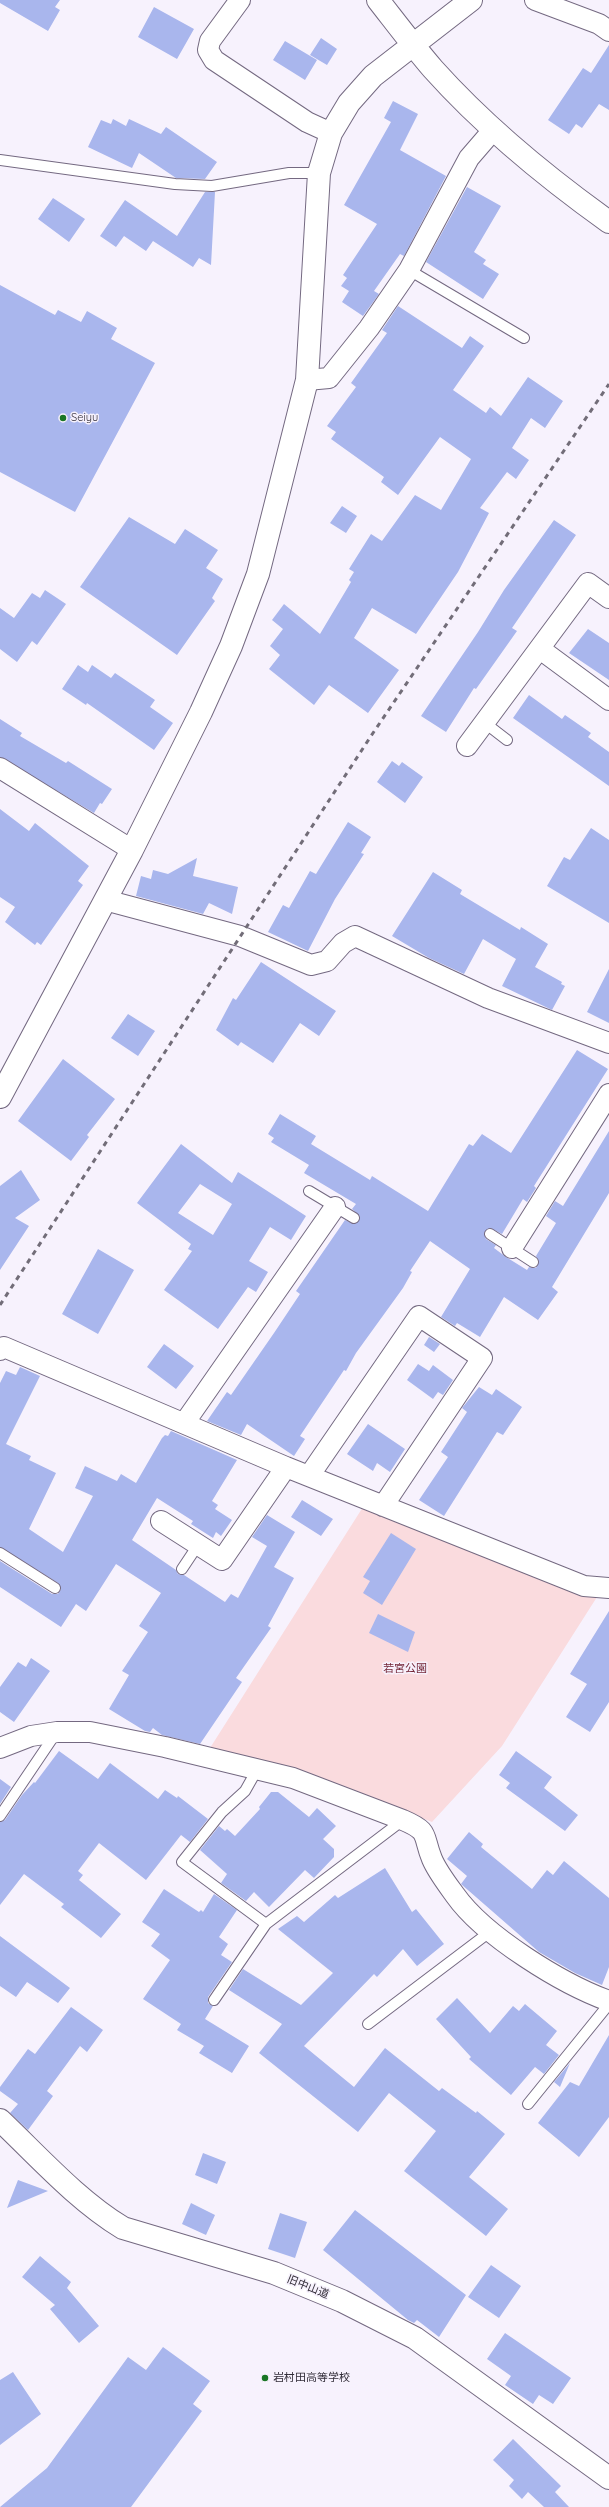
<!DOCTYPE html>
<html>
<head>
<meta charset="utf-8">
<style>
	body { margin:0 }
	canvas { display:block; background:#f7f2fd }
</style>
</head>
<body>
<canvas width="609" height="2507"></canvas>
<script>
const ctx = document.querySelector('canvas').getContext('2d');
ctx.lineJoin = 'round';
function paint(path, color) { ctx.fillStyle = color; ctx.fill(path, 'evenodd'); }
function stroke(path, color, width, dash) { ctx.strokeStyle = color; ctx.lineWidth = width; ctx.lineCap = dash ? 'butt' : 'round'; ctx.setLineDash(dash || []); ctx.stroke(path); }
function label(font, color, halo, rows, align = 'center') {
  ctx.font = font + ' Quicksand,"Noto Sans JP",sans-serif'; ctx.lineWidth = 3; ctx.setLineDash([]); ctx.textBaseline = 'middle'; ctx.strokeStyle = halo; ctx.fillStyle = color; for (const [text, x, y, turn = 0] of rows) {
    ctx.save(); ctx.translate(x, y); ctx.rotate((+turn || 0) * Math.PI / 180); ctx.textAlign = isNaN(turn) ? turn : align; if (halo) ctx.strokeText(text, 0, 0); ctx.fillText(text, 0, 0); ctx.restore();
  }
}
const green = new Path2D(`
	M 363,1507 L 597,1597 L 502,1746 L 432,1822 L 392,1806 L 210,1748 Z`);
const building = new Path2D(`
	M 0,0 L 60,0 L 55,7 L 60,10 L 48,31 L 0,3 Z
	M 154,7 L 194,29 L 177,59 L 138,37 Z
	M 321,38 L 337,49 L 327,65 L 310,55 Z
	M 285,41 L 317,60 L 305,80 L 273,60 Z
	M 609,45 L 609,110 L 599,104 L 582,128 L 576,124 L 569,134 L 548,120 L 583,68 L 591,73 Z
	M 393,101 L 418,114 L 400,150 L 446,176 L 404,256 L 400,254 L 374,291 L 379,294 L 363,316 L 342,302 L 349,291 L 341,286 L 347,278 L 343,275 L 377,224 L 344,205 L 391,122 L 384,118 Z
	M 113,119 L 126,126 L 129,119 L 161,134 L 166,127 L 217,162 L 205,179 L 176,178 L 139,153 L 132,168 L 88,147 L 101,120 L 111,124 Z
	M 467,187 L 501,206 L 474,252 L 486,260 L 483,264 L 499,274 L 483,299 L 426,262 Z
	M 205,192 L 215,192 L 211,265 L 199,258 L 193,267 L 153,241 L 146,251 L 124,236 L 116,247 L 100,236 L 125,200 L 177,236 Z
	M 53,198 L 85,219 L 69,242 L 38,219 Z
	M 0,285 L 55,315 L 58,310 L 81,322 L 87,311 L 117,328 L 111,339 L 155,363 L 75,512 L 0,472 Z
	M 398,306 L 462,348 L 470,336 L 484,346 L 453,390 L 486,413 L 490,407 L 501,416 L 528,377 L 563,401 L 545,428 L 531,418 L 512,448 L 529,460 L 516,479 L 507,472 L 480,508 L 489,513 L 458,572 L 416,634 L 372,608 L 354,638 L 399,670 L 368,713 L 329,685 L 314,705 L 269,669 L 280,655 L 270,646 L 283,629 L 272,620 L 284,604 L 320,634 L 351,582 L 349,580 L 354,572 L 349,569 L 371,534 L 382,541 L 415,495 L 441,510 L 471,459 L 440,437 L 398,495 L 381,482 L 384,477 L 331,439 L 336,432 L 327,426 L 356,387 L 351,383 L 387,333 L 382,330 Z
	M 342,506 L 357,516 L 346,533 L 330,523 Z
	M 129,517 L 175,544 L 185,529 L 218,550 L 206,568 L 223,579 L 212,598 L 215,601 L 177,655 L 80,587 Z
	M 554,520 L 576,535 L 512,628 L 517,631 L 476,689 L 474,688 L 446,732 L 421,716 L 478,632 L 504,590 Z
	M 45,590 L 66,604 L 37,645 L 32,641 L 17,662 L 0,649 L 0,608 L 14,618 L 32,593 L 40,598 Z
	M 588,629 L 609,643 L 609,680 L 569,653 Z
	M 78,665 L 88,672 L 92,665 L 111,678 L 115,673 L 155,700 L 150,707 L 173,723 L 154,750 L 87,703 L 86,705 L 62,689 Z
	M 529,695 L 562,719 L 565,715 L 591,733 L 588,737 L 609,752 L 609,786 L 513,718 Z
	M 0,719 L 22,733 L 20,736 L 66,763 L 68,761 L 112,789 L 102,804 L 100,803 L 94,813 L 0,757 Z
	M 392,761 L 399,766 L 402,762 L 423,777 L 405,803 L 377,782 Z
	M 0,809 L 29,831 L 35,823 L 89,866 L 78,881 L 83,885 L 41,945 L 37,942 L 35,945 L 5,922 L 15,907 L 0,897 Z
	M 348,822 L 371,837 L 361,853 L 364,854 L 335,899 L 308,951 L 268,932 L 283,905 L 289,908 L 310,871 L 316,874 Z
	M 591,828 L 609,840 L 609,923 L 547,886 L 564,857 L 570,860 Z
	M 197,858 L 193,876 L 238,887 L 232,914 L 209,903 L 203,914 L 136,896 L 141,876 L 151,879 L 153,870 L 168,874 Z
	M 433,872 L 462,890 L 460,894 L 520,930 L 521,927 L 548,944 L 535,967 L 562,982 L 561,984 L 565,986 L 552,1010 L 502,986 L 516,959 L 483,939 L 464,974 L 429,958 L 392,936 Z
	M 261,962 L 336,1011 L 319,1036 L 300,1023 L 273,1063 L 241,1042 L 238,1046 L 216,1030 L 233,998 L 236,1000 Z
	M 609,969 L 609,1023 L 587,1012 Z
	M 128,1014 L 155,1031 L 138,1056 L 111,1038 Z
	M 577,1050 L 608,1069 L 534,1186 L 536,1188 L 527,1202 L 523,1199 L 502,1234 L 490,1228 L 484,1233 L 486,1239 L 496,1245 L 494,1248 L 506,1257 L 527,1270 L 529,1267 L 536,1268 L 539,1262 L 536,1256 L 556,1223 L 546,1216 L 555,1201 L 563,1206 L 609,1131 L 609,1193 L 552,1287 L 558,1292 L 538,1320 L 504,1297 L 480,1337 L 457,1323 L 455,1326 L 441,1317 L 470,1269 L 430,1241 L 410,1271 L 412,1272 L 403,1288 L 356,1353 L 346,1371 L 344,1370 L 300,1436 L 305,1439 L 294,1456 L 247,1424 L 241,1435 L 207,1421 L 227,1392 L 231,1395 L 274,1333 L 300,1294 L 296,1291 L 345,1220 L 354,1224 L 360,1218 L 359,1215 L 352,1209 L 356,1204 L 304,1173 L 309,1165 L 271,1142 L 274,1138 L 268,1134 L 280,1114 L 316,1136 L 311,1144 L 370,1180 L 372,1176 L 428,1211 L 469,1144 L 473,1146 L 482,1134 L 511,1153 Z
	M 63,1059 L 115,1099 L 87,1135 L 89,1137 L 71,1161 L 18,1121 Z
	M 181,1144 L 232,1183 L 238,1172 L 306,1216 L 291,1240 L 270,1227 L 249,1261 L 268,1272 L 256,1292 L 248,1287 L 218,1329 L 164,1290 L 192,1251 L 188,1249 L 191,1244 L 137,1203 ZM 200,1184 L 232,1204 L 213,1235 L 178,1213 Z
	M 21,1170 L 40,1200 L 15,1218 L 29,1226 L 0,1270 L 0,1186 Z
	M 98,1249 L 134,1270 L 98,1334 L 62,1314 Z
	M 429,1337 L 440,1344 L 434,1352 L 424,1345 Z
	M 164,1344 L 194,1366 L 176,1389 L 147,1367 Z
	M 418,1364 L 429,1371 L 433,1365 L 453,1380 L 443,1395 L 438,1392 L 433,1399 L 407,1380 Z
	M 20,1367 L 40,1376 L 6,1444 L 31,1456 L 29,1460 L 56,1473 L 29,1529 L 63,1552 L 93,1496 L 75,1488 L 85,1466 L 117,1481 L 121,1474 L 136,1483 L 162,1438 L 165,1435 L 168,1436 L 171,1431 L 237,1460 L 212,1501 L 218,1505 L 215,1509 L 232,1520 L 221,1536 L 216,1532 L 213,1538 L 191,1524 L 193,1521 L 157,1498 L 132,1540 L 176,1570 L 178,1574 L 184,1575 L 225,1602 L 231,1594 L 238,1598 L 267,1546 L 252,1537 L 267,1515 L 295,1532 L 274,1567 L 294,1578 L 268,1626 L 271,1628 L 236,1678 L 242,1682 L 200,1744 L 162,1735 L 153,1728 L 150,1732 L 145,1731 L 109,1709 L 129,1675 L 122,1671 L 148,1632 L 139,1626 L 161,1593 L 116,1564 L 86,1611 L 76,1604 L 61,1627 L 0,1587 L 0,1561 L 52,1594 L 58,1594 L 61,1589 L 58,1583 L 0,1547 L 0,1383 L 6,1371 L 16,1375 Z
	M 479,1387 L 492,1395 L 496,1389 L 522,1407 L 503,1435 L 497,1432 L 444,1516 L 419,1500 L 448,1457 L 441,1452 L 467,1412 L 462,1408 Z
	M 368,1424 L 405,1449 L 390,1472 L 377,1463 L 373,1471 L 347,1454 Z
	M 302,1500 L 333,1519 L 321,1536 L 291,1517 Z
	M 391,1533 L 416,1549 L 382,1605 L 363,1593 L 370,1581 L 363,1577 Z
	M 609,1611 L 609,1702 L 590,1732 L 566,1717 L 587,1684 L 570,1674 Z
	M 378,1614 L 415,1632 L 408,1652 L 369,1633 Z
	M 31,1658 L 50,1671 L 14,1722 L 0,1712 L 0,1687 L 18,1662 L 26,1667 Z
	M 59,1751 L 98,1779 L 110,1763 L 158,1799 L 165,1790 L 177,1798 L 178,1796 L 208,1819 L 190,1842 L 181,1835 L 146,1880 L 99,1843 L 78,1871 L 83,1875 L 79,1880 L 121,1914 L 101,1938 L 61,1907 L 64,1904 L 24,1874 L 0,1905 L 0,1822 L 5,1820 L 22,1795 L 34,1782 L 35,1783 Z
	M 516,1751 L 552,1777 L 544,1788 L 578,1815 L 565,1831 L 506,1788 L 510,1783 L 499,1775 Z
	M 0,1779 L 11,1787 L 0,1804 Z
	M 271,1792 L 278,1792 L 309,1817 L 317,1808 L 336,1826 L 323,1839 L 334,1849 L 334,1857 L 314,1878 L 305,1870 L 269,1907 L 254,1892 L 246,1901 L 221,1883 L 227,1874 L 200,1850 L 219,1826 L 225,1831 L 227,1829 L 235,1836 L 260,1809 L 259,1807 Z
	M 469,1832 L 483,1844 L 481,1847 L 532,1889 L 547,1870 L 553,1875 L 564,1861 L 609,1898 L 609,1967 L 602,1985 L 575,1973 L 539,1952 L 461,1884 L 467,1876 L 447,1859 Z
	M 385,1868 L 412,1912 L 416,1909 L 444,1944 L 417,1966 L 403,1949 L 377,1977 L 374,1974 L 304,2046 L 354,2087 L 385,2048 L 439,2091 L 442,2088 L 476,2113 L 477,2111 L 505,2134 L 469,2177 L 508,2209 L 486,2236 L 404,2171 L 436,2131 L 389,2093 L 358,2132 L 259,2053 L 282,2024 L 229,1990 L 243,1969 L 301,2005 L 333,1973 L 278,1929 L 297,1916 L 304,1922 L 335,1895 L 338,1898 Z
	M 164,1889 L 199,1912 L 201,1910 L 203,1912 L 214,1894 L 237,1910 L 219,1937 L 228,1944 L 221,1955 L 232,1962 L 208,1997 L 208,2003 L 213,2006 L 205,2019 L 249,2046 L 232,2073 L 199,2053 L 204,2046 L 177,2030 L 181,2024 L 143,1999 L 170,1960 L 151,1946 L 160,1934 L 142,1922 Z
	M 0,1936 L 70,1988 L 58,2003 L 27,1982 L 16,1997 L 0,1986 Z
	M 457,1998 L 490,2033 L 513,2006 L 519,2011 L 525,2004 L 557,2031 L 546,2045 L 559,2055 L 544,2074 L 535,2067 L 511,2095 L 469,2059 L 471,2057 L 436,2019 Z
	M 71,2007 L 103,2030 L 87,2052 L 80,2046 L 47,2091 L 53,2096 L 28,2130 L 10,2113 L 18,2104 L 0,2091 L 0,2087 L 28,2049 L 35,2054 Z
	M 609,2035 L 609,2117 L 579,2157 L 538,2123 L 570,2082 L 579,2086 Z
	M 570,2063 L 560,2087 L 554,2082 Z
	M 203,2153 L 226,2162 L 217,2184 L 195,2175 Z
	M 18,2180 L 48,2191 L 7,2208 Z
	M 191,2203 L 215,2215 L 206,2235 L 182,2224 Z
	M 355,2210 L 466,2295 L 439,2337 L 417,2320 L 414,2323 L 408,2320 L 323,2250 Z
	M 280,2213 L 307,2222 L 295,2258 L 268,2249 Z
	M 40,2256 L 71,2282 L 67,2288 L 99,2326 L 79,2343 L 50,2309 L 55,2305 L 22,2277 Z
	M 491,2265 L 521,2286 L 499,2318 L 468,2297 Z
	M 505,2333 L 571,2378 L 553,2404 L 539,2395 L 533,2404 L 505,2385 L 511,2376 L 487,2359 Z
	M 163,2347 L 210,2381 L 193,2404 L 202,2411 L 131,2507 L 0,2507 L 47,2468 L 128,2357 L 146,2370 Z
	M 13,2372 L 41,2414 L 0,2445 L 0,2380 Z
	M 513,2439 L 561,2486 L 555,2492 L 569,2507 L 544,2507 L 528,2492 L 522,2499 L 509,2486 L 514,2480 L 493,2460 Z`);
const service = new Path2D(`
	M 0,160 L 175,184 L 212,186 L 289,173 L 319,173
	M 409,270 L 524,338
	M 485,723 L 507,740
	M 309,1191 L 354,1218
	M 490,1234 L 533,1262
	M 0,1553 L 55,1588
	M 182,1569 L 198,1545
	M 258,1768 L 245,1791 L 222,1812 L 182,1862 L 266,1924
	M 0,1816 L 56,1733
	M 214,2000 L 266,1924 L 403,1820
	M 368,2024 L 491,1931
	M 528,2104 L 609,2004`);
const minor = new Path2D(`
	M 240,0 L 210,41 L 208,50 L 214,60 L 307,122 L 331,133
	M 535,0 L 599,24 L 609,31
	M 307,380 L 329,378 L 369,328 L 409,270 L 469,158 L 494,129
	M 540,649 L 609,700
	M 467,746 L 588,583 L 609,598
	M 0,768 L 132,850
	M 105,900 L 240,936 L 311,965 L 327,961 L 343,943 L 355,936 L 488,998 L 609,1043
	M 512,1248 L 609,1094
	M 0,1350 L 4,1347 L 286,1467 L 584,1586 L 609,1588
	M 185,1422 L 335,1207
	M 309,1476 L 419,1316 L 482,1358 L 383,1506
	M 161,1521 L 222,1560 L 286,1467
	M 0,1748 L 31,1736 L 57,1732 L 90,1732 L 165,1747 L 293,1778 L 403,1820 C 431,1832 422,1835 432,1859 C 437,1871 447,1884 455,1895 C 484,1936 562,1984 609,2001`);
const tertiary = new Path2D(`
	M 378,0 C 396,23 414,47 433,69 C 485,127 546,177 609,222
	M 0,1097 L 132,850 L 201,712 L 231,646 L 258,574 L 307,380 L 319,173 L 331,133 L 349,103 L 373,76 L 471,0`);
const secondary = new Path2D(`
	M 0,2120 C 39,2157 77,2200 123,2228 L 274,2273 L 342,2301 L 415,2338 L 609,2478`);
const rail = new Path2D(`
	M 0,1305 L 371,736 L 609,384`);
const markers = [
	[63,418,4,"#197625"],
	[265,2378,4,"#197625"]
];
const poiNames = [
	["Seiyu",71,418],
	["岩村田高等学校",273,2378]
];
const parkNames = [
	["若宮公園",405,1669]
];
const streetNames = [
	["旧中山道",308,2287,22]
];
paint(green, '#fadbde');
paint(building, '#a9b6ed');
stroke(service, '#746981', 12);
stroke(minor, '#746981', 22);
stroke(tertiary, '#746981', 24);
stroke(secondary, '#746981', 24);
stroke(service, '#fff', 10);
stroke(minor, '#fff', 20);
stroke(tertiary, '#fff', 22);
stroke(secondary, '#fff', 22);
stroke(rail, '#726d78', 3, [5, 5]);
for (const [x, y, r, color] of markers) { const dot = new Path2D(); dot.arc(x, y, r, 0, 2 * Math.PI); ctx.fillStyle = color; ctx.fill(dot); stroke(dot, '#f7f2fd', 1.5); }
label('11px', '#322d38', '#f7f2fd', poiNames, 'left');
label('11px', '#742637', '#f7f2fd', parkNames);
label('11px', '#322d38', '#f7f2fd', streetNames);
</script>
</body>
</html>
